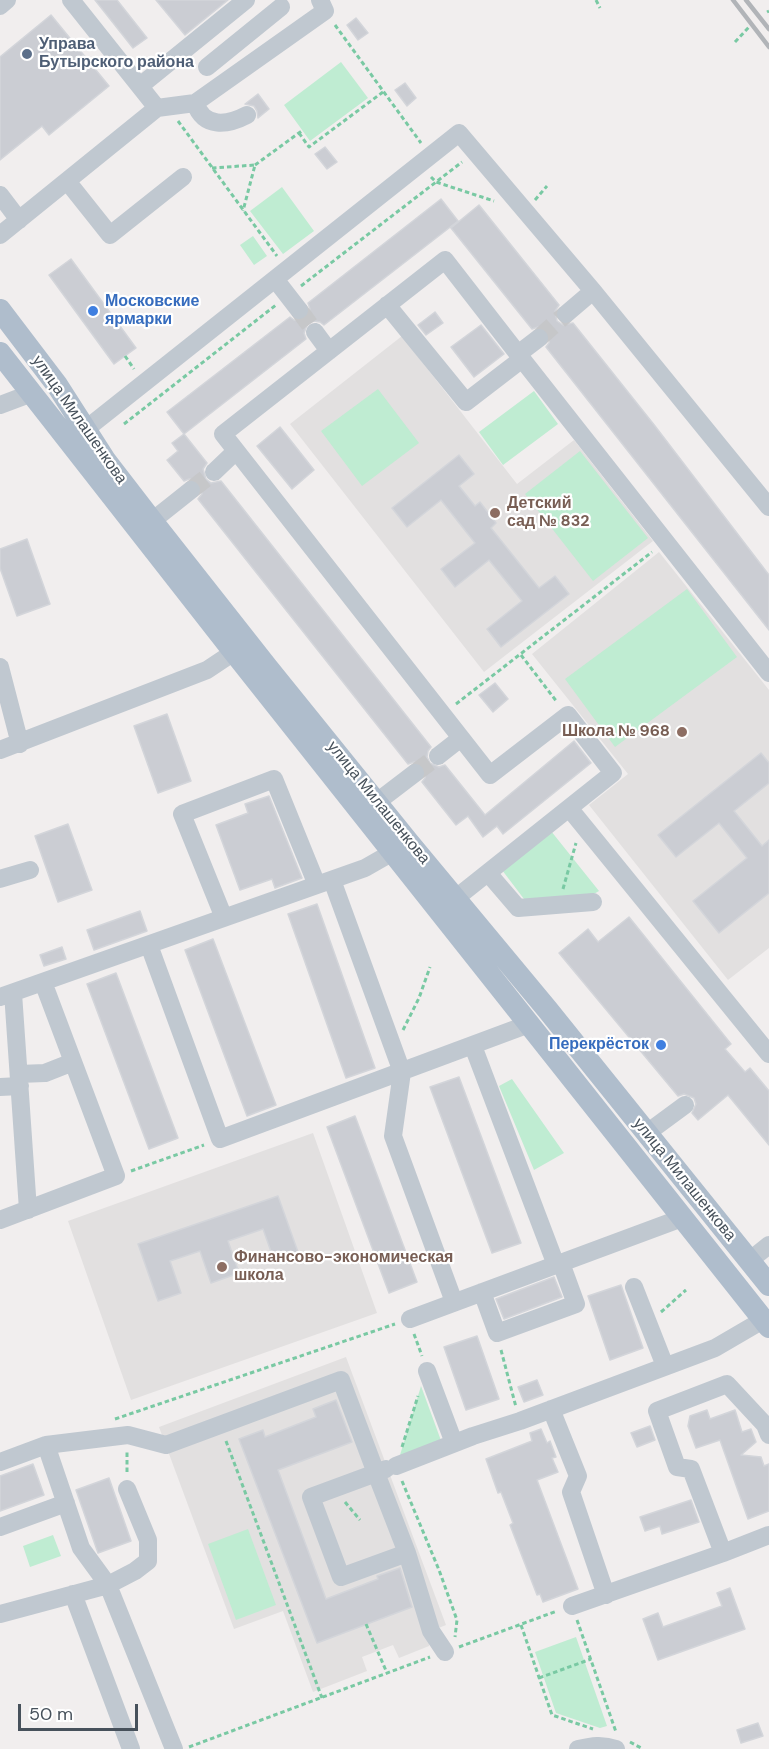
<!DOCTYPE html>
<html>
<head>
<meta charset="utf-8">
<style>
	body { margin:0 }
	#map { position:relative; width:769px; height:1749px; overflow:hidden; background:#f1eeee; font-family:"DM Sans",sans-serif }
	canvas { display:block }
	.scale { position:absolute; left:18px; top:1704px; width:120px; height:27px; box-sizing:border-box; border:3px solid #47515b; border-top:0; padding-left:8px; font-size:18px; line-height:21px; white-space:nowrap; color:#47515b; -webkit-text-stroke:4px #fff; paint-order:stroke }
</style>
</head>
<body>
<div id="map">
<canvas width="769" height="1749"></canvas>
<div class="scale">50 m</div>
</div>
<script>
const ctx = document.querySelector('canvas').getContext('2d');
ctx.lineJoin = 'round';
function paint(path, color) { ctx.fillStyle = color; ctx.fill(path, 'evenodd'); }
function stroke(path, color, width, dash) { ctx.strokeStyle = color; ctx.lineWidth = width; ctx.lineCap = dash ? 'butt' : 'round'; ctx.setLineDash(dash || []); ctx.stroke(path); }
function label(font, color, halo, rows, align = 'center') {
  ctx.font = font + ' "DM Sans",sans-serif'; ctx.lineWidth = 4.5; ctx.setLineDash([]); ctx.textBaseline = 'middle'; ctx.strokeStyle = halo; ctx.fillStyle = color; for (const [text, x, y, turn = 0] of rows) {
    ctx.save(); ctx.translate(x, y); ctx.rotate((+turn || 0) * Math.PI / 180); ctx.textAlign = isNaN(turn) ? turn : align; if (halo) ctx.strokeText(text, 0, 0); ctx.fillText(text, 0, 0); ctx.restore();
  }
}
const education = new Path2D(`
	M 402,336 L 517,484 L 574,440 L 653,541 L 484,672 L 290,424 Z
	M 659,552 L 769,690 L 769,948 L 728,980 L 589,805 L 628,774 L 532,654 Z
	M 313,1133 L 377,1313 L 131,1400 L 68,1221 Z
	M 346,1357 L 446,1625 L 431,1631 L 429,1646 L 399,1658 L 393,1645 L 362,1657 L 367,1671 L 313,1692 L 283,1611 L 234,1629 L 159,1427 Z`);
const green = new Path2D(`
	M 341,62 L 368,98 L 310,141 L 284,105 Z
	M 282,187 L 314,231 L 283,254 L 250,211 Z
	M 253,236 L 267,256 L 254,265 L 240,245 Z
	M 378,389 L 419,443 L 362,486 L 321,431 Z
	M 534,391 L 558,424 L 503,465 L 479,432 Z
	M 580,451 L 648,538 L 593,581 L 525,494 Z
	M 687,589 L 737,657 L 615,747 L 565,679 Z
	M 551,831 L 599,891 L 585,899 L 524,899 L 502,870 Z
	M 512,1079 L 564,1153 L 534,1170 L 499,1086 Z
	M 421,1386 L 443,1446 L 397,1465 Z
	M 248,1529 L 276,1605 L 236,1620 L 208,1544 Z
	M 53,1535 L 61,1556 L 30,1567 L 23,1546 Z
	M 576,1637 L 607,1726 L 600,1728 L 556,1713 L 535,1652 Z`);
const building = new Path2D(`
	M 95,0 L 117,0 L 147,38 L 133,48 Z
	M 156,0 L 228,0 L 185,35 Z
	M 51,15 L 109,86 L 49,135 L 42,126 L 0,160 L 0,57 Z
	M 356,18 L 368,33 L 358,40 L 347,25 Z
	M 405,83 L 416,98 L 407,106 L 395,90 Z
	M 258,94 L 269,109 L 258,118 L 257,111 L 254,106 L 245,104 Z
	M 325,147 L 337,162 L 327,169 L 315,154 Z
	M 441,199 L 458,221 L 324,325 L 320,322 L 314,321 L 308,323 L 304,333 L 306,339 L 184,434 L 167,412 L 290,317 L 294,320 L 300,321 L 306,318 L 310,309 L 308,303 Z
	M 479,205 L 559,305 L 555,311 L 557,321 L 563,325 L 573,323 L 655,426 L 769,575 L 769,630 L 546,347 L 549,343 L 550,337 L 548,331 L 538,327 L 532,329 L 451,228 Z
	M 71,259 L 136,348 L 114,364 L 49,275 Z
	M 435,312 L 443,323 L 426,335 L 418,325 Z
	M 481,325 L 504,354 L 474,377 L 451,347 Z
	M 280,427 L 314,470 L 292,489 L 257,446 Z
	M 184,434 L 207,463 L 203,469 L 206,479 L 211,483 L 221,481 L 431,747 L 428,751 L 427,757 L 430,763 L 439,767 L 445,765 L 485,815 L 574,741 L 591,763 L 503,834 L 497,826 L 483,837 L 468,816 L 456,825 L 422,782 L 425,778 L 426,772 L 424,766 L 414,762 L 408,764 L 198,499 L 202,494 L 200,484 L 195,479 L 189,479 L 184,481 L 167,460 L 178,451 L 172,443 Z
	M 459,455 L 474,474 L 459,486 L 475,506 L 480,502 L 496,523 L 491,528 L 539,588 L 555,576 L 569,594 L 501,647 L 487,629 L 522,601 L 489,560 L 455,587 L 441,569 L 475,543 L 441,500 L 407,527 L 392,508 Z
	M 27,539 L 50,604 L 17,616 L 0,568 L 0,549 Z
	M 495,683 L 508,699 L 493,712 L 479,695 Z
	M 167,714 L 191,781 L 158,793 L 134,726 Z
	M 761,753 L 769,763 L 769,783 L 734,811 L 762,846 L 769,840 L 769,893 L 719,933 L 693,901 L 747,858 L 719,823 L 676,857 L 658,835 Z
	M 269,796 L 302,878 L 275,888 L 272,879 L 240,890 L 216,825 L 248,813 L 245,804 Z
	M 68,824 L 92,890 L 58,902 L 35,836 Z
	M 317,904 L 375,1068 L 346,1078 L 288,914 Z
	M 140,911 L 147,931 L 94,950 L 87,930 Z
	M 629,917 L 731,1044 L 725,1049 L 745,1072 L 750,1068 L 769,1091 L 769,1145 L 728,1095 L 698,1120 L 692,1113 L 696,1104 L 694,1098 L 684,1094 L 678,1096 L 559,953 L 588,929 L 598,942 Z
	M 213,939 L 276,1105 L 247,1116 L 185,950 Z
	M 62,947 L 66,959 L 44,966 L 40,955 Z
	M 116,973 L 178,1138 L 149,1149 L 87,984 Z
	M 459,1077 L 521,1243 L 492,1253 L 430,1087 Z
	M 355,1116 L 417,1282 L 389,1293 L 327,1127 Z
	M 278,1196 L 298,1252 L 274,1260 L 263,1229 L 228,1241 L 239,1273 L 211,1283 L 200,1251 L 170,1261 L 181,1293 L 158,1301 L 138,1244 Z
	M 554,1277 L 562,1297 L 504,1319 L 496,1299 Z
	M 621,1285 L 643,1348 L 610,1360 L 588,1296 Z
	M 477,1336 L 499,1399 L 466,1410 L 444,1347 Z
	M 537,1380 L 543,1395 L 524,1402 L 518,1387 Z
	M 336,1400 L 352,1442 L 278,1470 L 326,1599 L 378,1579 L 377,1576 L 400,1568 L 412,1607 L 317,1643 L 239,1439 L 263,1430 L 265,1437 L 316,1417 L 313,1409 Z
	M 707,1410 L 710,1419 L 735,1410 L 742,1432 L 751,1429 L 756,1442 L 741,1455 L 761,1457 L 764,1466 L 769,1464 L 769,1511 L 748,1519 L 720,1440 L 696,1448 L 688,1426 L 690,1416 Z
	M 650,1426 L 655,1440 L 637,1447 L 631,1433 Z
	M 541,1429 L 547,1443 L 550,1441 L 556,1457 L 552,1458 L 558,1472 L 537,1480 L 578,1589 L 543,1602 L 540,1594 L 537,1595 L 510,1525 L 513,1523 L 501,1492 L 498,1493 L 486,1459 L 532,1441 L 530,1433 Z
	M 33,1464 L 44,1495 L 0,1511 L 0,1476 Z
	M 109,1478 L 131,1541 L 98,1553 L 76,1490 Z
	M 691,1500 L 699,1522 L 662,1534 L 660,1526 L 645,1531 L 640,1517 Z
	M 730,1588 L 745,1629 L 658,1660 L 643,1619 L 658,1613 L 663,1627 L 722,1606 L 717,1593 Z
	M 758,1723 L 763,1736 L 741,1743 L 737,1730 Z`);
const minorTunnel = new Path2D(`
	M 299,310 L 315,332
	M 539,338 L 566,314
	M 191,490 L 214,472
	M 415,773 L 438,756`);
const path = new Path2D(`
	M 596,0 L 600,8
	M 767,12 L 769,11
	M 335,25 L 421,143
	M 735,42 L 749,27
	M 178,121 L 277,256
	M 299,133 L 309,147 L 383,92
	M 255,165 L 303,130
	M 212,168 L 255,165 L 243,211
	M 431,177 L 436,182 L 494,201
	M 535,200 L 547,186
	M 301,286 L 462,162
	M 125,356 L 134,369
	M 124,424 L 276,305
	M 521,655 L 557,702
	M 456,704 L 652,552
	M 563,889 L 576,843
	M 403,1030 L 419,998 L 430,967
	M 131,1171 L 204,1145
	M 661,1312 L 686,1290
	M 414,1334 L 422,1356
	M 501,1350 L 516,1407
	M 115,1419 L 395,1324
	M 226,1441 L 322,1698
	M 402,1447 L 418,1396
	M 127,1472 L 127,1452
	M 402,1481 L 439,1570 L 457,1620 L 455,1637
	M 345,1502 L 360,1520
	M 577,1620 L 616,1732
	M 366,1624 L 387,1673
	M 521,1625 L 552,1715 L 593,1729
	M 459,1647 L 557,1611
	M 539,1678 L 591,1659
	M 630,1742 L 643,1749
	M 189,1747 L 430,1657`);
const minor = new Path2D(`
	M 71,0 L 157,108
	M 0,6 L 7,0
	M 207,67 L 281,7
	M 140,86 L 246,0
	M 195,103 C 204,129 228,125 247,115
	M 67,181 L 110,235 L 183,177
	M 0,195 L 19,220
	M 0,235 L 157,108 L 195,103 L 325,11 L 320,0
	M 275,279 L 299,310
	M 387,305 L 466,402 L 522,359
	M 566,314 L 593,291
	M 315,332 L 329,351
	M 539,338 L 518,354 L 445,260 L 223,434 L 490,775 L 568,715 L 613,773 L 569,808
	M 518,354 L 769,673
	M 0,405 L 32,393
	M 72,431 L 86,429 L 459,133 L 593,291 L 769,507
	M 214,472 L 236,451
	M 152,521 L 191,490
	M 0,667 L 20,744
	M 0,750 L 207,670 L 234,652
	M 438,756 L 461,738
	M 377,802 L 415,773
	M 488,873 L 518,908 L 593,902
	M 0,879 L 30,870
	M 332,880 L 402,1072 L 393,1136 L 454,1302
	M 456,898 L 569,808 L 769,1054
	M 224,918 L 182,814 L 274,779 L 317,885
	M 149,945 L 220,1139 L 529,1024
	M 13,993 L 28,1210
	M 0,997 L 365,868 L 393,852
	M 473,1046 L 556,1265
	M 19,1074 L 45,1073 L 73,1062
	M 0,1087 L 20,1086
	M 647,1133 L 685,1105
	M 0,1220 L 116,1176 L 43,982
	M 749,1261 L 769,1245
	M 634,1287 L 665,1366
	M 482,1292 L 497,1333 L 576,1304 L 561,1263
	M 410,1319 L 682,1218
	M 427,1371 L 454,1443
	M 551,1409 L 578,1476 L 571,1492 L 606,1595
	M 46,1445 L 128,1435 L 166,1445 L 341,1380 L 376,1473 L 311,1497 L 341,1577 L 407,1553
	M 0,1462 L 46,1445 L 81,1548 L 108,1585 L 174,1749
	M 396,1466 L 473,1436 L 520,1421 L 715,1348 L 763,1320
	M 386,1469 L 376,1473 L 407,1553 L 431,1631 L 445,1652
	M 0,1527 L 66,1503
	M 723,1553 L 691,1469 L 677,1467 L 657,1411 L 727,1384 L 765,1425 L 769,1435
	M 73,1594 L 131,1749
	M 572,1606 L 723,1553 L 769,1535
	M 0,1614 L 108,1585 L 135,1571 L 148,1561 L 148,1540 L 127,1489
	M 578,1749 C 592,1746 602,1744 616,1749`);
const major = new Path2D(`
	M 0,310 L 57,385 L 105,460 L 152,521 L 267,667 L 409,843 L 547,1009 L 769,1285
	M 0,353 L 234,652 L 769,1327`);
const rail = new Path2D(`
	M 733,0 L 769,47
	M 746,0 L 769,29`);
const markers = [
	[27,54,6,"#5c6f8a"],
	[93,311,6,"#3f7fe0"],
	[495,513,6,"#8d6e63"],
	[682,732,6,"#8d6e63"],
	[661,1045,6,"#3f7fe0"],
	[222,1267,6,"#8d6e63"]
];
const serviceNames = [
	["Управа",39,45],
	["Бутырского района",39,63]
];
const shopNames = [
	["Московские",105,302],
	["ярмарки",105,320],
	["Перекрёсток",649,1045,"right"]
];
const streetNames = [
	["улица Милашенкова",79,420,55],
	["улица Милашенкова",378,803,51],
	["улица Милашенкова",684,1180,51]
];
const educationNames = [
	["Детский",507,504],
	["сад № 832",507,522],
	["Школа № 968",670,732,"right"],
	["Финансово-экономическая",234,1258],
	["школа",234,1276]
];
paint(education, '#e2e0e0');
paint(green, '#bfecd2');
paint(building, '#cbcdd3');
stroke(building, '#d3d5da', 1.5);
stroke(minorTunnel, '#c6c7c9', 18, [18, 9]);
stroke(path, '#79c9a3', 3, [4.5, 3]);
stroke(minor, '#c0c8d0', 18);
stroke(major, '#afbdcc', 22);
stroke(rail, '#b1b4b8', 4.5);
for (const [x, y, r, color] of markers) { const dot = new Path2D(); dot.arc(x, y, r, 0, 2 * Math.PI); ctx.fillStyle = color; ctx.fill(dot); stroke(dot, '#fff', 2); }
label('bold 16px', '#4e5e75', '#fff', serviceNames, 'left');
label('bold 16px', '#366cbe', '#fff', shopNames, 'left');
label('16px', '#47515b', '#fff', streetNames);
label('bold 16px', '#785e54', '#fff', educationNames, 'left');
</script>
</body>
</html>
